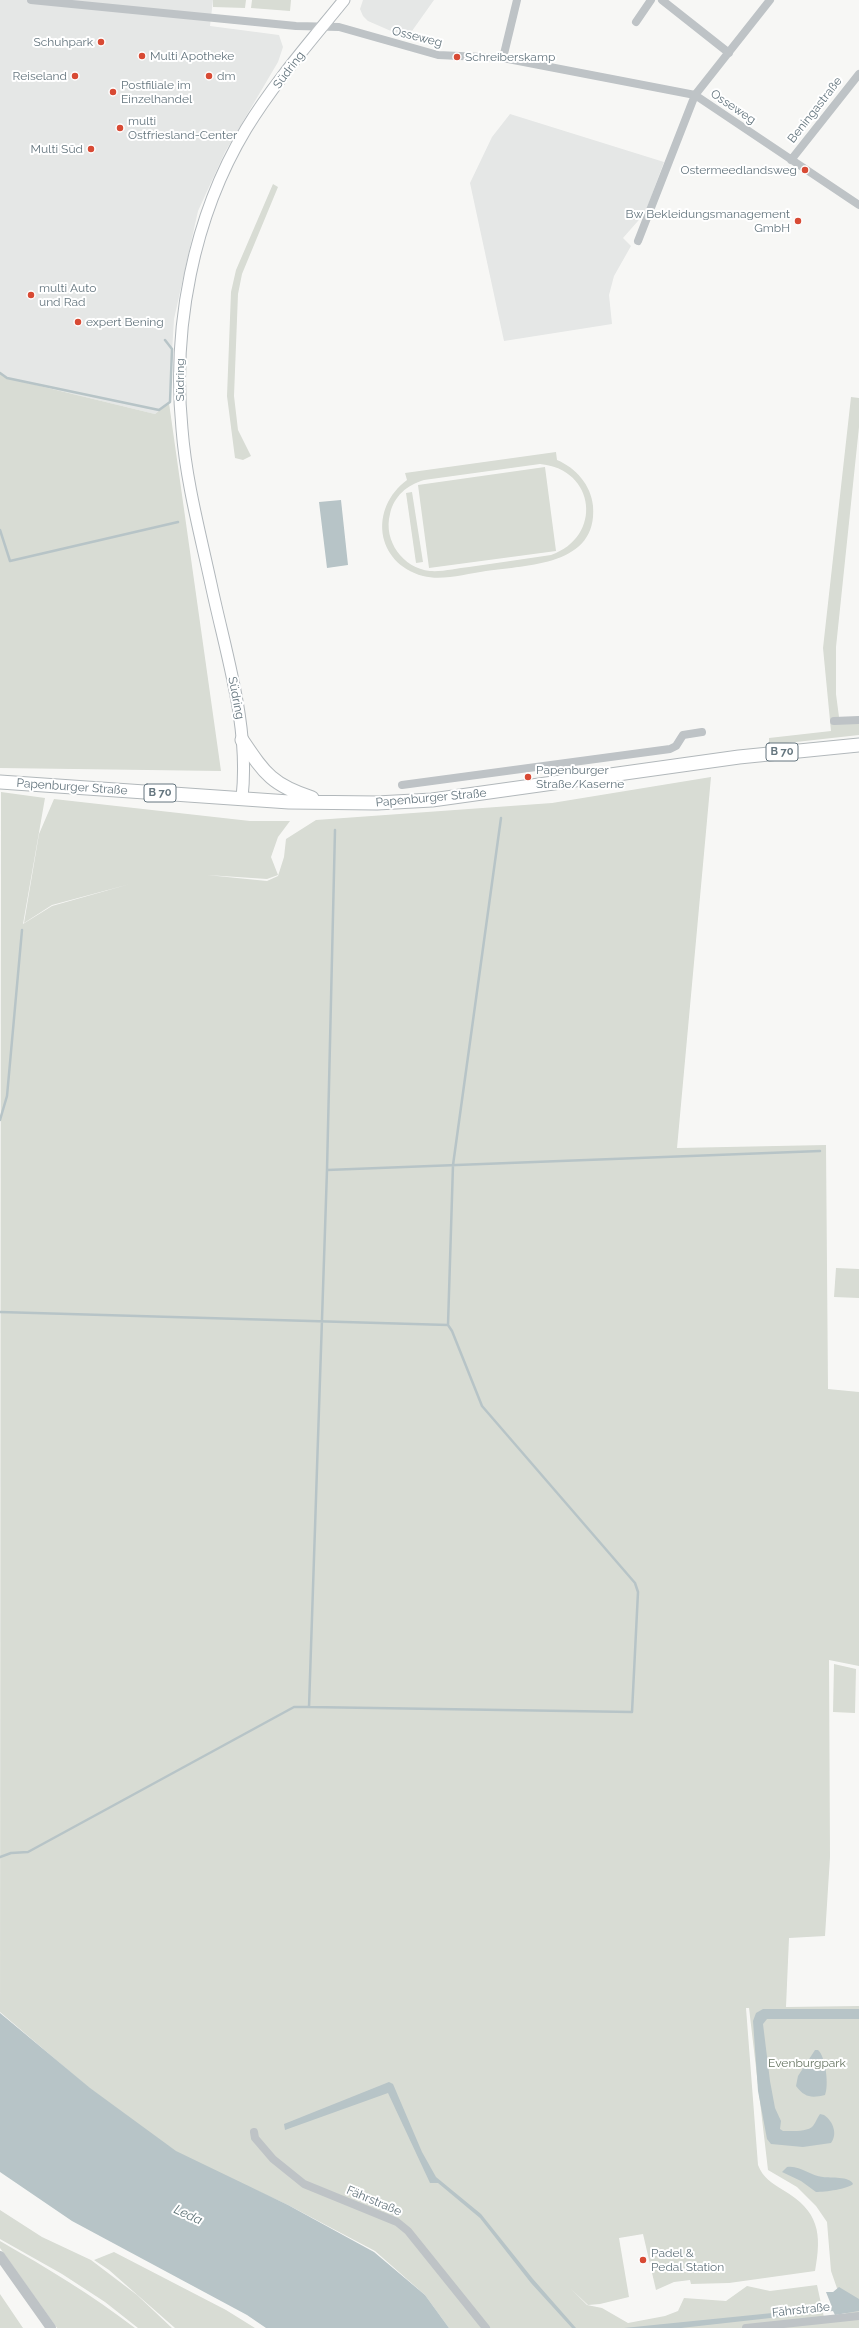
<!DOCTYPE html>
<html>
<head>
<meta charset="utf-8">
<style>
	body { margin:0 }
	canvas { display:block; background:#f7f7f5 }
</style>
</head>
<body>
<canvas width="859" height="2328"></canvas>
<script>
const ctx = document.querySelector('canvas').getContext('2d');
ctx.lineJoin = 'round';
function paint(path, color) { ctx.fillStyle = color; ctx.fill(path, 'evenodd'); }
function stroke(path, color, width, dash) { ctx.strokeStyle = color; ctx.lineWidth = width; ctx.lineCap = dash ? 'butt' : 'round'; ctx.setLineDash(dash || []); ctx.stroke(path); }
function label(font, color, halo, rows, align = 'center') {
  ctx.font = font + ' Raleway,sans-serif'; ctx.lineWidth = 4; ctx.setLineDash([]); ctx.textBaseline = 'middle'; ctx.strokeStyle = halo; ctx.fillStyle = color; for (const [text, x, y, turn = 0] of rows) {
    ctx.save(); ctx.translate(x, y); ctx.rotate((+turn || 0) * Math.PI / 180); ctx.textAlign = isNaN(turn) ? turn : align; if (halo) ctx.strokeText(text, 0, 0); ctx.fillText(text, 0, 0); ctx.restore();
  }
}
const built = new Path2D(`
	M 0,0 L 213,0 L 210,26 L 279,35 L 283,47 L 278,62 L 225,152 L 198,211 L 174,319 L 169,403 L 155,414 L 7,378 L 0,371 Z
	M 363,0 L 434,0 L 407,38 L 368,21 L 363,16 L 360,9 Z
	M 510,114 L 664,162 L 645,213 L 623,238 L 631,246 L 614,276 L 609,295 L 612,324 L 504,341 L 470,183 L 492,137 Z`);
const green = new Path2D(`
	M 213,0 L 246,0 L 245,8 L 213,7 Z
	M 252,0 L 291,0 L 290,11 L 251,8 Z
	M 273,184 L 278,187 L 242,274 L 238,294 L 234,396 L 238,430 L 251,456 L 243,460 L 235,458 L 227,396 L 231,292 L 236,270 Z
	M 0,371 L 7,378 L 155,414 L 169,403 L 221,771 L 0,768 Z
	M 851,397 L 859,398 L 859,427 L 836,647 L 836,694 L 839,717 L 859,717 L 859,735 L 769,745 L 769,738 L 831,731 L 823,648 Z
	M 556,452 L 557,460 C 576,468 591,485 593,506 C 598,566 527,565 486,571 C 466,574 442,581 423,576 C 375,563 369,508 407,480 L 405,473 ZM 540,464 C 596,469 603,537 551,555 C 524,559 497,563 469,567 C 457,568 443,572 430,571 C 403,568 383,541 390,514 C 394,496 407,485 424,480 Z
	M 545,467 L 556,551 L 429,568 L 418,485 Z
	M 412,492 L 423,562 L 416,563 L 406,493 Z
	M 711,777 L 677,1148 L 826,1145 L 828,1389 L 859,1392 L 859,1666 L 829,1660 L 830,1857 L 825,1936 L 789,1938 L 786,2007 L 859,2006 L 859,2316 L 847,2317 L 831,2271 L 827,2222 L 816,2206 L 797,2187 L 768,2170 L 749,2008 L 746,2008 L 758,2165 C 763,2178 772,2183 783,2190 C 819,2211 822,2233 815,2271 L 729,2283 L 691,2284 L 690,2280 L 674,2282 L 656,2290 L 643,2234 L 619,2238 L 629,2297 L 600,2304 L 588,2305 L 571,2289 L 587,2305 L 602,2308 L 628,2323 L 665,2316 L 678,2311 L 684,2298 L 726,2301 L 747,2286 L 770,2291 L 817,2285 L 825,2322 L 859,2319 L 859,2328 L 449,2328 L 425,2295 L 375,2251 L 288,2205 L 180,2155 L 89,2088 L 0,2012 L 1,792 L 45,798 L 23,924 L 52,906 L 130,884 L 52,905 L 24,923 L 39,834 L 54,799 L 250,821 L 290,821 L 278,837 L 271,857 L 278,875 L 267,879 L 207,875 L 267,881 L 278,876 L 284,857 L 286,839 L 316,820 L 552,803 Z
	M 836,1268 L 859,1269 L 859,1298 L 834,1297 Z
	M 834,1664 L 856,1669 L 855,1713 L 833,1712 Z
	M 0,2210 L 42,2237 L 91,2260 L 137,2295 L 172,2328 L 138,2328 L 105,2302 L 62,2274 L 0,2239 Z
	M 0,2241 C 47,2268 92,2295 135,2328 L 57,2328 L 0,2248 Z
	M 114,2252 L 226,2310 L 255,2328 L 175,2328 L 109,2270 L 94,2260 Z
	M 0,2294 L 23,2328 L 0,2328 Z`);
const water = new Path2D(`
	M 341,500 L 348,565 L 327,568 L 319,502 Z
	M 763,2009 L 859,2009 L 859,2019 L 767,2019 L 763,2024 L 770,2081 L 775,2108 L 781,2121 L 780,2129 L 783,2131 C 791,2131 808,2132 813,2126 C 816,2122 817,2118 820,2114 L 824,2115 C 833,2121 838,2134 831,2143 L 803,2147 L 771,2144 L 767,2139 L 758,2091 L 753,2021 L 756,2013 Z
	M 0,2013 L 90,2088 L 176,2151 L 288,2205 L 374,2252 L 425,2295 L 449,2328 L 266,2328 L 247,2315 L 72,2221 L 0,2172 Z
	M 815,2050 L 818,2050 C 826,2057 829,2086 825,2095 C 812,2098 805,2098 796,2086 L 798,2076 Z
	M 389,2082 L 393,2084 L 422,2152 L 436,2177 L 481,2214 L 533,2279 L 576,2328 L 572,2328 L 531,2283 L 480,2218 L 438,2183 L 430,2183 L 388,2093 L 285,2130 L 284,2124 Z
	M 787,2167 C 800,2165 810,2176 823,2177 C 830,2178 850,2176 853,2184 C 848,2189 825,2192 816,2192 L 801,2181 L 782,2172 Z
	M 839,2287 L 859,2299 L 859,2311 L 835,2315 L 833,2311 L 681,2328 L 624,2328 L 832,2307 L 826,2292 L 833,2292 Z`);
const stream = new Path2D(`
	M 0,373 L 7,378 L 159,410 L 170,402 L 172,349 L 165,340
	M 0,530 L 10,561 L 178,522
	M 0,1120 L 7,1096 L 22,930
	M 327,1170 L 335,830
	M 0,1312 L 448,1325
	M 309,1707 L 632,1712 L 638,1592 L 635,1583 L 482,1406 L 452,1331 L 448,1325 L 453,1165 L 501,818
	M 0,1857 L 11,1853 L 28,1852 L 294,1707 L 309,1707 L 327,1170 L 820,1151`);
const minor = new Path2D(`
	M 31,0 L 296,26 L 339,27 L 438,55 L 503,58 L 695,95 L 859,205
	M 662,0 L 729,53
	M 636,22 L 651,0
	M 503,58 L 517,0
	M 791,160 L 859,74
	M 638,241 L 695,95 L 770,0
	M 834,721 L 859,720
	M 402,785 L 670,749 L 676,746 L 683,735 L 702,732
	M 254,2132 L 255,2138 L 273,2159 L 304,2184 L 397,2222 L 408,2231 L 486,2328
	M 746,2328 L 859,2316`);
const tertiary = new Path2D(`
	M 0,2256 L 51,2328`);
const secondary = new Path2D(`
	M 242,798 C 250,726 226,655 211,584 C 200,533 186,481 182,429 C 172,328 193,217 246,129 C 274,83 310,42 344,0`);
const primary = new Path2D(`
	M 242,740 C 265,774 272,785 312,798
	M 0,782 L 289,802 L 377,803 L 432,800 L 739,757 L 859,745`);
const markers = [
	[101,42,4,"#d84a34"],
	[142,56,4,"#d84a34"],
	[457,57,4,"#d84a34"],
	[75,76,4,"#d84a34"],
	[209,76,4,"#d84a34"],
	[113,92,4,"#d84a34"],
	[120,128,4,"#d84a34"],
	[91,149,4,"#d84a34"],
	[805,170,4,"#d84a34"],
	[798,221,4,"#d84a34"],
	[31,295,4,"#d84a34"],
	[78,322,4,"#d84a34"],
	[528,777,4,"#d84a34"],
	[643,2260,4,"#d84a34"]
];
const shields = [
	[782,752,32],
	[160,793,32]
];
const shieldNames = [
	["B 70",782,752],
	["B 70",160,793]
];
const streetNames = [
	["Osseweg",417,37,14],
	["Südring",289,70,-53],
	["Osseweg",733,107,34],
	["Beningastraße",815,110,-52],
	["Südring",180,380,-90],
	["Südring",236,698,79],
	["Papenburger Straße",72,787,4],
	["Papenburger Straße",431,798,-5],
	["Fährstraße",374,2201,23],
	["Fährstraße",801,2310,-6]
];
const poiNames = [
	["Schuhpark",93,42,"right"],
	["Multi Apotheke",150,56],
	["Schreiberskamp",465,57],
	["Reiseland",67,76,"right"],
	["dm",217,76],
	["Postfiliale im",121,85],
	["Einzelhandel",121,99],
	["multi",128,121],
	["Ostfriesland-Center",128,135],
	["Multi Süd",83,149,"right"],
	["Ostermeedlandsweg",797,170,"right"],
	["Bw Bekleidungsmanagement",790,214,"right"],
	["GmbH",790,228,"right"],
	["multi Auto",39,288],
	["und Rad",39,302],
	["expert Bening",86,322],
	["Papenburger",536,770],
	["Straße/Kaserne",536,784],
	["Padel &",651,2253],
	["Pedal Station",651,2267]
];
const parkNames = [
	["Evenburgpark",807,2063]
];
const waterNames = [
	["Leda",188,2215,25]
];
paint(built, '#e5e7e6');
paint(green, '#d8dcd4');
paint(water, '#b7c4c7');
stroke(stream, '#b7c4c7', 2.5);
stroke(secondary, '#b1b7bb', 13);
stroke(primary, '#b2b8bb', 15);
stroke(minor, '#bec3c6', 8);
stroke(tertiary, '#bec3c6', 10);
stroke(secondary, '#fff', 11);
stroke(primary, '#fff', 13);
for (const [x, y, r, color] of markers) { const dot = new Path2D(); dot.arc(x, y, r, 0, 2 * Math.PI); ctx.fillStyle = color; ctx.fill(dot); stroke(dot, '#fff', 1.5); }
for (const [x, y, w] of shields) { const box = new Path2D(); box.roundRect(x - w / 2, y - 9, w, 18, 3); ctx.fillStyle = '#fff'; ctx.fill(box); stroke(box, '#64757e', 1); }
label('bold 11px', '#64757e', null, shieldNames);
label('12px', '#64757e', '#fff', streetNames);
label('12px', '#64757e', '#fff', poiNames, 'left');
label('12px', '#687663', '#fff', parkNames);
label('italic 13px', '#5f7478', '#fff', waterNames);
</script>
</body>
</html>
